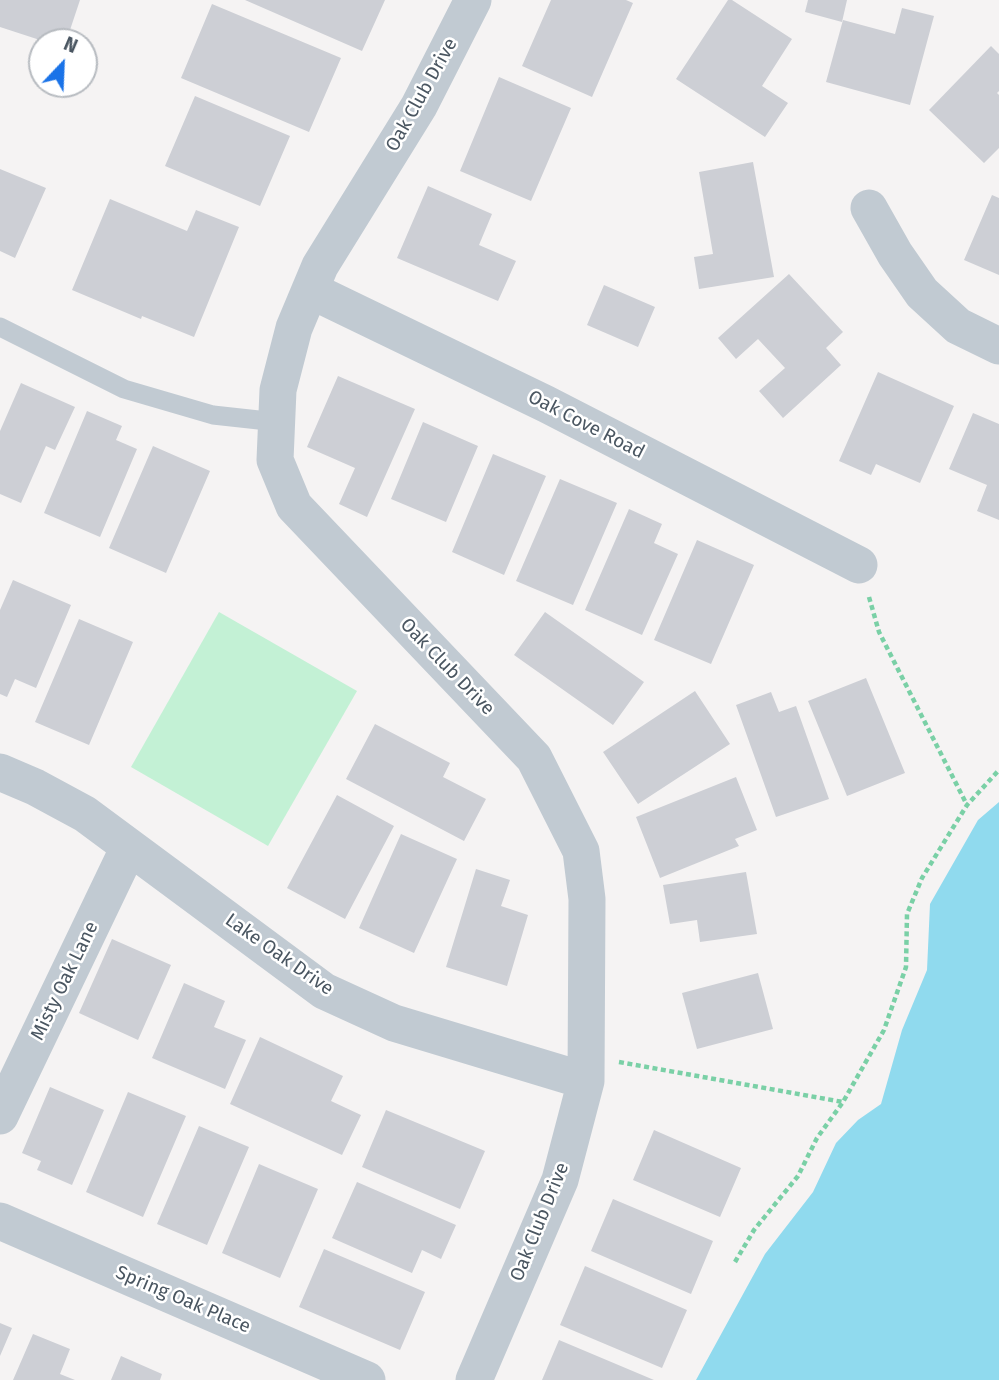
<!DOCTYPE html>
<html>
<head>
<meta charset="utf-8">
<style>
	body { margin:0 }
	#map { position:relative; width:999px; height:1380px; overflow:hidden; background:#f5f3f3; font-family:"Fira Sans",sans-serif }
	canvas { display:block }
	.north { position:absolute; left:28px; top:28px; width:70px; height:70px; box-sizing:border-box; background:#fff; border:2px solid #b7bbc0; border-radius:50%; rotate:23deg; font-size:19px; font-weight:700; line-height:28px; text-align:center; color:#4a5661 }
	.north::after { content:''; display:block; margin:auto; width:24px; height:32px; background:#1a73e8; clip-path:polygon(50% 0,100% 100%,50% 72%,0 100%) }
</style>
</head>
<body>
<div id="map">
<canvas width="999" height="1380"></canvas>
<div class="north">N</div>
</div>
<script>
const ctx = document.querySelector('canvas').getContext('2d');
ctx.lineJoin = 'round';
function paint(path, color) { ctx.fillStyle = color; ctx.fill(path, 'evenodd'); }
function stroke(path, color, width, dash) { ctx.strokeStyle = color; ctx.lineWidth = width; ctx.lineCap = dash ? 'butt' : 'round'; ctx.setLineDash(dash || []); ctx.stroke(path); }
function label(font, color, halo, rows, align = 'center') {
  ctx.font = font + ' "Fira Sans",sans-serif'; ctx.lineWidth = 5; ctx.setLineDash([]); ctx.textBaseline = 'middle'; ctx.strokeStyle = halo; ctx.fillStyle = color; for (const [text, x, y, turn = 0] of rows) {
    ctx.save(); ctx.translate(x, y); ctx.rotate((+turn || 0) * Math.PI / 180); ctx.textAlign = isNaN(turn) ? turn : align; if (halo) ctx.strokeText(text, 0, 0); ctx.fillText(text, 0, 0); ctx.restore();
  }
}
const green = new Path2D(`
	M 219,612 L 357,691 L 268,846 L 131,767 Z`);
const water = new Path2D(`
	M 999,802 L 999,1380 L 696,1380 L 765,1254 L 813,1192 L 836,1143 L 858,1120 L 881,1104 L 902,1030 L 927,970 L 930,904 L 978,820 Z`);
const building = new Path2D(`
	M 0,0 L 80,0 L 66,42 L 46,42 L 0,27 Z
	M 245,0 L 385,0 L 362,51 Z
	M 551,0 L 626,0 L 633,3 L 592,97 L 522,66 Z
	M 728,0 L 732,0 L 792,39 L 762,86 L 788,103 L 765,137 L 676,79 Z
	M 808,0 L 847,0 L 842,22 L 805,12 Z
	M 212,4 L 341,58 L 309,132 L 181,78 Z
	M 902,8 L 934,16 L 910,105 L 826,82 L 843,20 L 895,34 Z
	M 991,46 L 999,54 L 999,91 L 997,93 L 999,95 L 999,148 L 984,163 L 929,110 Z
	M 499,77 L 571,108 L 531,201 L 460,171 Z
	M 195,96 L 290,136 L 260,206 L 165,166 Z
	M 753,162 L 774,277 L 699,289 L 694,257 L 713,254 L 699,172 Z
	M 0,169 L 46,188 L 15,258 L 0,251 Z
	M 428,186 L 492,214 L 479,245 L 516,261 L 498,301 L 397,258 Z
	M 992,195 L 999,198 L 999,275 L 964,260 Z
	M 110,199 L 187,231 L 196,210 L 239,227 L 194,337 L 142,316 L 141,319 L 72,290 Z
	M 789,274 L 843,332 L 826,348 L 841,365 L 783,418 L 759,391 L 785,368 L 758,339 L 736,359 L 718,338 Z
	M 604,285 L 655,307 L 638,347 L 587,325 Z
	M 878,372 L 954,406 L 920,483 L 876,464 L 871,475 L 839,461 Z
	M 338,376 L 415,409 L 367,517 L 339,504 L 355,468 L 307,447 Z
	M 21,383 L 75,407 L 55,450 L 46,446 L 21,503 L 0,494 L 0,431 Z
	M 87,411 L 122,426 L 116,440 L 137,449 L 100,537 L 44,513 Z
	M 973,413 L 999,424 L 999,520 L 977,511 L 987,485 L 949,469 Z
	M 423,422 L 478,446 L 446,522 L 391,499 Z
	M 153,446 L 210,471 L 166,573 L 109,548 Z
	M 493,454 L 546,476 L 504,575 L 452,552 Z
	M 560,479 L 617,503 L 573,605 L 516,581 Z
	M 629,509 L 662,524 L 654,543 L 678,554 L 642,635 L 585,610 Z
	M 697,540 L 754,565 L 711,664 L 654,640 Z
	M 13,580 L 71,605 L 36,688 L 15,679 L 7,697 L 0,694 L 0,610 Z
	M 545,612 L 644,682 L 613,725 L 514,655 Z
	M 79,619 L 133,642 L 89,745 L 35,722 Z
	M 866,678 L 905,773 L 847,796 L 808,701 Z
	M 695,691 L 730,744 L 638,804 L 603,752 Z
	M 771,692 L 779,712 L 796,706 L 829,799 L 776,817 L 736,705 Z
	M 375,724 L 450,763 L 443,777 L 486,799 L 464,841 L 346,779 Z
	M 736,777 L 757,830 L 735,839 L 739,846 L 660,878 L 636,817 Z
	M 337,795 L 394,826 L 345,919 L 287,888 Z
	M 401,834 L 457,859 L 414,953 L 359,928 Z
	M 476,869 L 510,880 L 501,906 L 528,915 L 507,986 L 446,967 Z
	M 746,872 L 757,934 L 700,942 L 697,920 L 670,924 L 663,885 Z
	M 112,939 L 171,965 L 138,1040 L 79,1013 Z
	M 758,973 L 773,1029 L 697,1049 L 682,993 Z
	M 184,983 L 225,1001 L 214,1027 L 246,1040 L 225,1089 L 152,1058 Z
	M 260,1037 L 343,1076 L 331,1101 L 361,1115 L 342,1155 L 230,1104 Z
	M 50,1087 L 104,1110 L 72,1185 L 37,1170 L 41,1161 L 22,1153 Z
	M 128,1092 L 186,1116 L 143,1217 L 86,1192 Z
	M 386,1110 L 485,1151 L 460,1209 L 362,1167 Z
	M 199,1126 L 249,1147 L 207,1245 L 157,1224 Z
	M 654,1130 L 741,1168 L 720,1217 L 633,1180 Z
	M 259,1164 L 318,1189 L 280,1278 L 222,1253 Z
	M 357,1182 L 456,1225 L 441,1259 L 422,1250 L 412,1273 L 332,1238 Z
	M 613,1199 L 713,1241 L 691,1294 L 591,1251 Z
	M 324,1249 L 425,1292 L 400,1350 L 299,1307 Z
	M 585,1266 L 687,1310 L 662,1368 L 560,1325 Z
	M 0,1323 L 12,1328 L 0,1356 Z
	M 33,1334 L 70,1349 L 60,1374 L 75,1380 L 13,1380 Z
	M 559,1340 L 654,1380 L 542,1380 Z
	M 121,1356 L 162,1374 L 160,1380 L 111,1380 Z`);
const path = new Path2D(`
	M 869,597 L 879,632 L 967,805
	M 619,1062 L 843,1102
	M 735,1262 L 754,1230 L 798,1176 L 817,1138 L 843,1102 L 884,1030 L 906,967 L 907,914 L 922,878 L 967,805 L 999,770`);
const service = new Path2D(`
	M 0,327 L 124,389 L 213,415 L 277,422`);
const minor = new Path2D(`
	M 473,0 L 419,106 L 320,266 L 294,328 L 278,390 L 275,460 L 294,506 L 534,758 L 581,851 L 587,899 L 586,1081 L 560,1180 L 474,1380
	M 869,208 L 895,254 L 922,293 L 958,326 L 999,346
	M 310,290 L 546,404 L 859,565
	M 0,772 L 35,787 L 85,814 L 324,991 L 394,1023 L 586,1081
	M 0,1116 L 129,847
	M 0,1221 L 367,1380`);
const streetNames = [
	["Oak Club Drive",422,95,-61],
	["Oak Cove Road",586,425,27],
	["Oak Club Drive",447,667,46],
	["Lake Oak Drive",279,955,35],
	["Misty Oak Lane",65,981,-64],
	["Oak Club Drive",540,1222,-68],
	["Spring Oak Place",183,1300,23]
];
paint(green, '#c3f1d5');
paint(water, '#90daee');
paint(building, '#cdcfd5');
stroke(path, '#7ad0a6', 4.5, [5, 3.5]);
stroke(service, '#c1cad2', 19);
stroke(minor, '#c1cad2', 37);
label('19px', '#4a5661', '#fff', streetNames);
</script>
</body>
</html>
